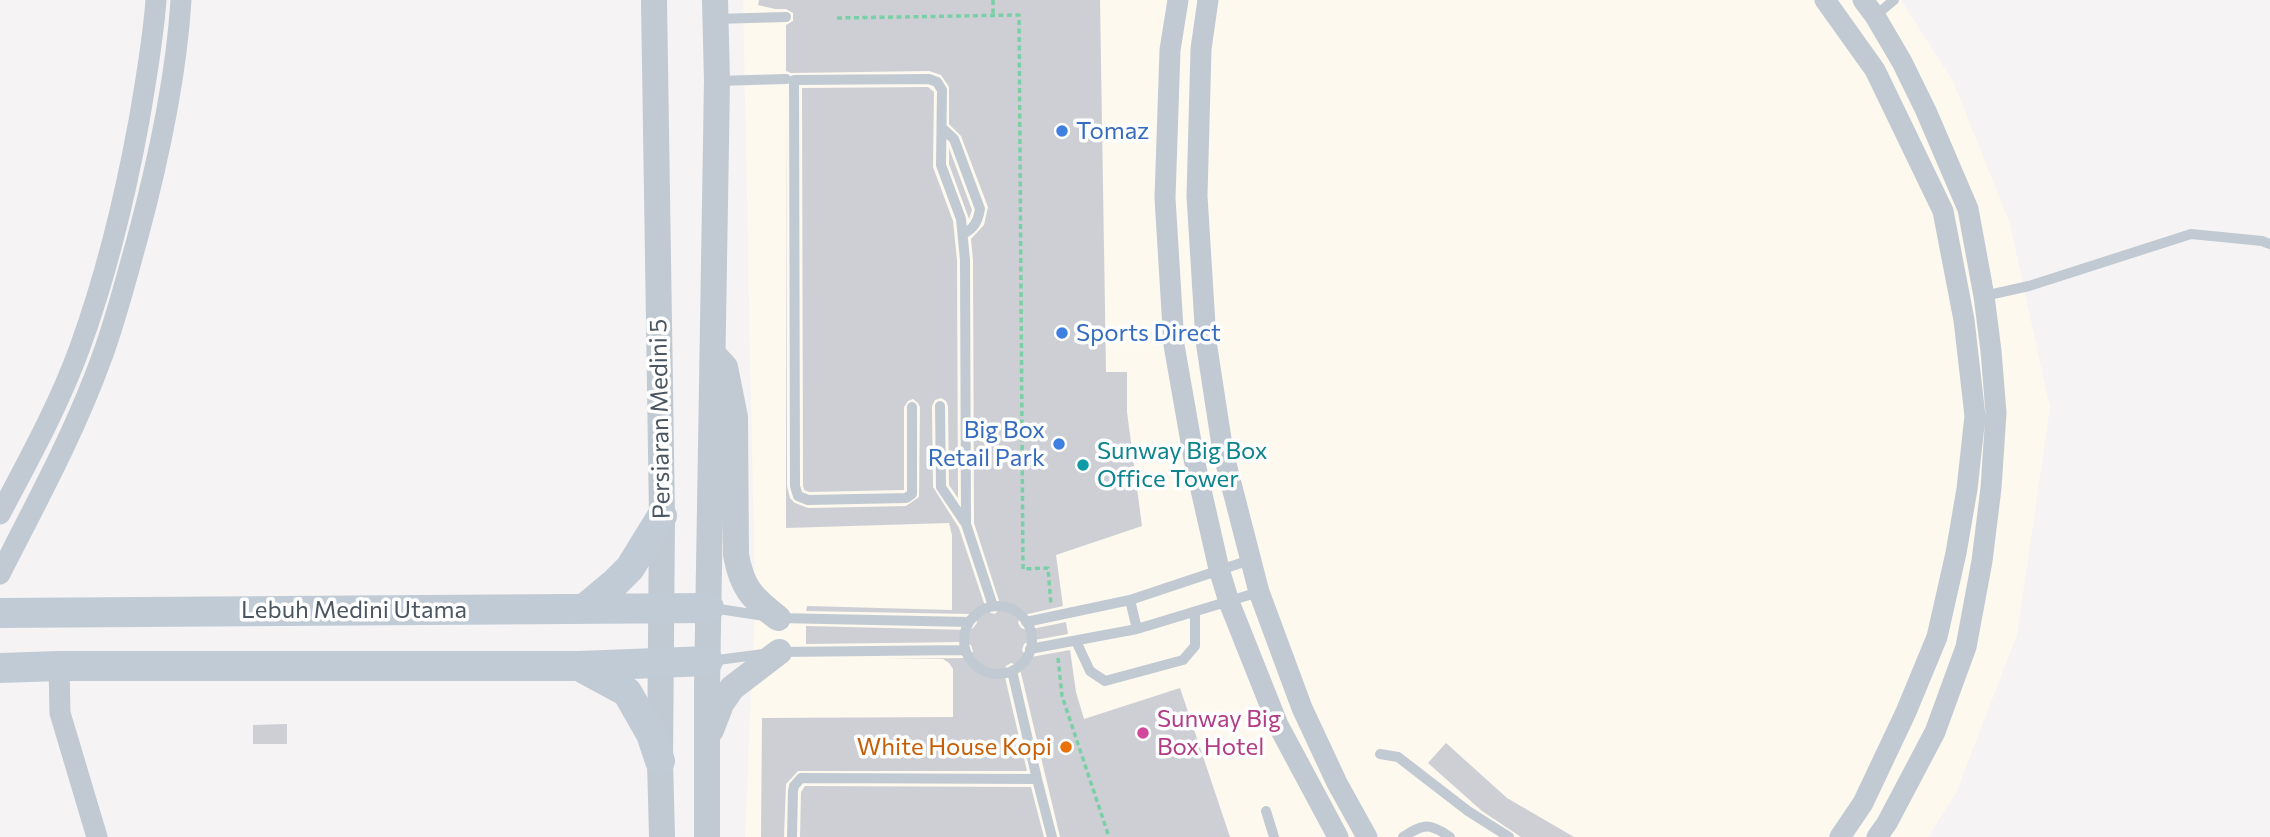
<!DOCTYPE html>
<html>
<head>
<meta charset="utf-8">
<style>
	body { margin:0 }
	canvas { display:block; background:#f5f3f3 }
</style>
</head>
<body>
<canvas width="2270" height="837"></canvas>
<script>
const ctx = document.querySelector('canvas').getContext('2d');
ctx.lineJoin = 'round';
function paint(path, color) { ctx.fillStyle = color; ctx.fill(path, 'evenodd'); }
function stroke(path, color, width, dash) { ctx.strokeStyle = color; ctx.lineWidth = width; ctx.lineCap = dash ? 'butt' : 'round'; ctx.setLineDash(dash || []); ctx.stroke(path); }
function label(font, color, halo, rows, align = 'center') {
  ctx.font = font + ' Commissioner,sans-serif'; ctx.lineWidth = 7; ctx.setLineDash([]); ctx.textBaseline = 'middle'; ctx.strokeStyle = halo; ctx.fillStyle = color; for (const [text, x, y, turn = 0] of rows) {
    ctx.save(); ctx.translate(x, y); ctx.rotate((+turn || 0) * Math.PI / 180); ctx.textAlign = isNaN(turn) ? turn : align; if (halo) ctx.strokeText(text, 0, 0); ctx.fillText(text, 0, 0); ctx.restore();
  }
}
const commercial = new Path2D(`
	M 743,0 L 1901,0 L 1953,81 L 2010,224 L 2050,408 L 2017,635 L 1956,793 L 1928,837 L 745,837 L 755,600 Z`);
const building = new Path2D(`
	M 759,0 L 1100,0 L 1106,372 L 1127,372 L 1127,412 L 1142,526 L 1056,555 L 1063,606 L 1024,615 L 1020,617 L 1018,623 L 1021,628 L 1027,630 L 1066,622 L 1068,634 L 1029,641 L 1024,644 L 1022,650 L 1025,655 L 1031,657 L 1070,650 L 1076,692 L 1084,719 L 1180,688 L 1230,837 L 1060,837 L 1020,669 L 1017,665 L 1011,663 L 1006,666 L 1004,673 L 1027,771 L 798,771 L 786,784 L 784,837 L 761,837 L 762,718 L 953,717 L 953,669 L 949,663 L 943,659 L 885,659 L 965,658 L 970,656 L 973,651 L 971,645 L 965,642 L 806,644 L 806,626 L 969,630 L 973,628 L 977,623 L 976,618 L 969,614 L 806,611 L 807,606 L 952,610 L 952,535 L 949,523 L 786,528 L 786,91 L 787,486 L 790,498 L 795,503 L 808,508 L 906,506 L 919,497 L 920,407 L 918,403 L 913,399 L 908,401 L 904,407 L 904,490 L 809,492 L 804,490 L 803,485 L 802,88 L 928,87 L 934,92 L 933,167 L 953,221 L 957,260 L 958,498 L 949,485 L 948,406 L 946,401 L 941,398 L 935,400 L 932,406 L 933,487 L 959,528 L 986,609 L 991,613 L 995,614 L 1001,607 L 974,523 L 973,260 L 971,239 L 984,225 L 988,207 L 961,136 L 949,124 L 949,87 L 941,75 L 929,71 L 791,73 L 786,71 L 786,25 L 793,21 L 793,13 L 786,9 L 775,9 L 758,5 Z
	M 949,148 L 972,210 L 969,219 L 949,164 Z
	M 287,724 L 287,744 L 253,744 L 253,725 Z
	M 1446,743 L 1507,798 L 1574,837 L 1521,837 L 1482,811 L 1428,763 Z
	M 805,786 L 1031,787 L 1044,837 L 800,837 L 801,792 Z`);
const path = new Path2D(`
	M 993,0 L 993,15
	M 837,18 L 1019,15 L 1023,569 L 1048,568 L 1051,605
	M 1058,658 L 1062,696 L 1109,837`);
const service = new Path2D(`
	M 1875,16 L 1894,0
	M 715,19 L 786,17
	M 717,81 L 786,79
	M 942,128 L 954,139 L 980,209 C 978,221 974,229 963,234
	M 1984,296 L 2029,286 L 2191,234 L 2262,241 L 2270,244
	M 940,406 L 941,487 L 966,524
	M 912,407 L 912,494 L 906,498 L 808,500 L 798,496 L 795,486 L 794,80 L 929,79 L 937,82 L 942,90 L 941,165 L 961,219 L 965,260 L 966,524 L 993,606
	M 1130,600 L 1137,629
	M964 640a34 34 0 1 1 68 0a34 34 0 1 1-68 0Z
	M 712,608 L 778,618 L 969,622
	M 1026,622 L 1130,600 L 1250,560
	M 1076,641 L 1090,671 L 1105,681 L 1183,660 L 1195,646 L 1195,612
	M 1030,649 L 1137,629 L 1259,592
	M 710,661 L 779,652 L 965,650
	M 1380,754 L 1398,757 L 1468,811 L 1509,837
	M 1037,779 L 1052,837
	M 1266,811 L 1274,837
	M 792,837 L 793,791 L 794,786 L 801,778 L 1037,779 L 1012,671
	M 1403,837 C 1423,824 1429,822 1450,837`);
const minor = new Path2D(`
	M 1178,0 L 1170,50 L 1165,198 L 1174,345 L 1194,459 L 1219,569 L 1229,602 L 1278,725 L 1338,837
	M 1208,0 L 1201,49 L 1197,196 L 1206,341 L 1223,452 L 1259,592 L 1302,708 L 1337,783 L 1367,837
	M 1825,0 L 1875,70 L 1943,211 L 1964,320 L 1975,416 L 1967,489 L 1956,553 L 1937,637 L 1906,712 L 1863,803 L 1840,837
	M 1863,0 L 1875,16 L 1902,62 L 1926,111 L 1968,209 L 1984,296 L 1991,351 L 1996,413 L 1991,488 L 1982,561 L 1966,647 L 1935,732 L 1887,823 L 1877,837
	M 0,514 C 29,459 59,405 80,347 C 107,273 125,197 139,121 C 146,80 153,41 156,0
	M 0,574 C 36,503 75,432 102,357 C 116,319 126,279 137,240 C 158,162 176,81 181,0
	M 59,666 L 60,713 L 97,837`);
const tertiary = new Path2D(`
	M 654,0 L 662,516 L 660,761 L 662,837
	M 713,354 L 725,367 L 735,417 L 736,555 C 742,588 752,598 778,618
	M 711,730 L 721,704 L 732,688 L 779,652
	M 707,837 L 707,688 L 717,81 L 715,0`);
const secondary = new Path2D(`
	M 585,608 L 615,583 L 630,568 L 662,516
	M 0,613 L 709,608
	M 579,666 L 627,692 L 651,734 L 660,761
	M 0,668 L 59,666 L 579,666 L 708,661`);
const markers = [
	[1062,131,7,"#3f7fe0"],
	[1062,333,7,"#3f7fe0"],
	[1059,444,7,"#3f7fe0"],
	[1083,465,7,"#0f9aa8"],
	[1143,733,7,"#d1479c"],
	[1066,747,7,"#e8710a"]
];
const shopNames = [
	["Tomaz",1076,131],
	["Sports Direct",1076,333],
	["Big Box",1045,430,"right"],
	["Retail Park",1045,458,"right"]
];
const streetNames = [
	["Persiaran Medini 5",660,419,-91],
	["Lebuh Medini Utama",354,610]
];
const cultureNames = [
	["Sunway Big Box",1097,451],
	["Office Tower",1097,479]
];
const hotelNames = [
	["Sunway Big",1157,719],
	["Box Hotel",1157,747]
];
const foodNames = [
	["White House Kopi",1052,747]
];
paint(commercial, '#fdf9ef');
paint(building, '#cdcfd5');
stroke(path, '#7ad0a6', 3.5, [5, 3.5]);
stroke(service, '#c1cad2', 10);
stroke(minor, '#c1cad2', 21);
stroke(tertiary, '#c1cad2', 26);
stroke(secondary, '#c1cbd6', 30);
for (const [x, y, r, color] of markers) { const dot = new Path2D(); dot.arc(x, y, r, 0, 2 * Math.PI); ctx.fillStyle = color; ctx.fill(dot); stroke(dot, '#fff', 2.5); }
label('24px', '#366cbe', '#fff', shopNames, 'left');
label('24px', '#4a5661', '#fff', streetNames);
label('24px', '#0d838f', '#fff', cultureNames, 'left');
label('24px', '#b23c85', '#fff', hotelNames, 'left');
label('24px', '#c56008', '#fff', foodNames, 'right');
</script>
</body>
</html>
